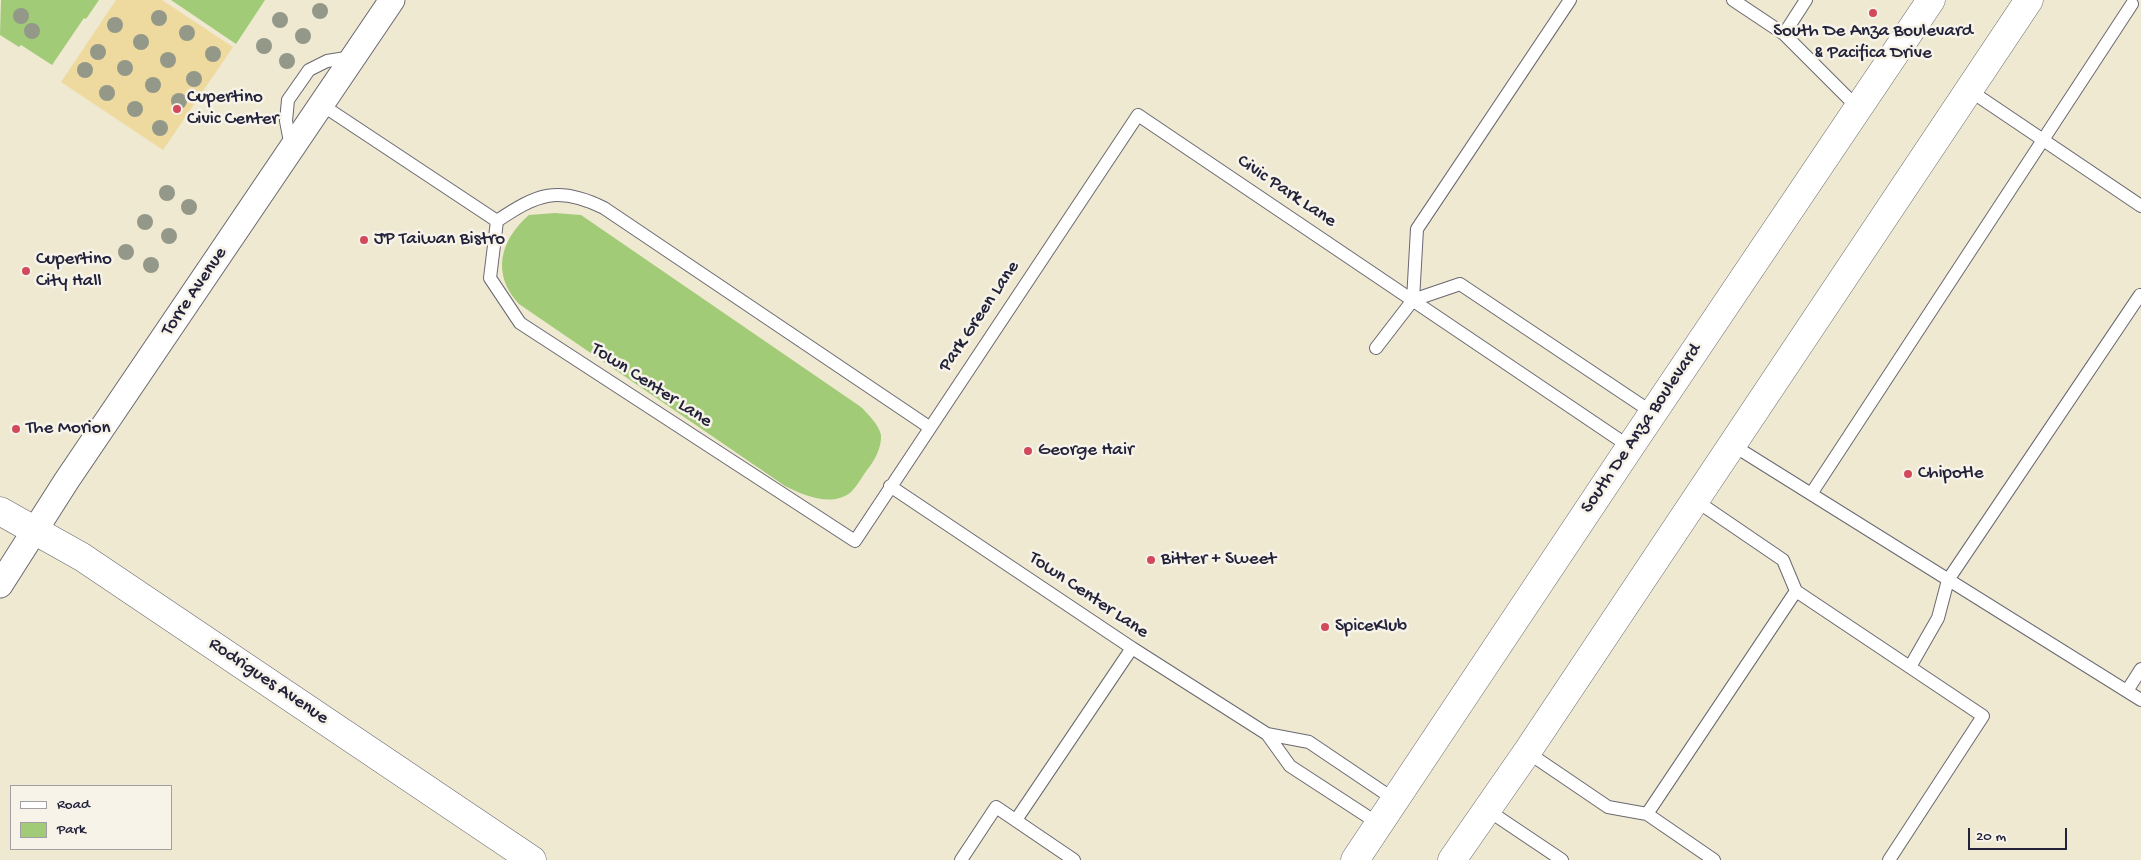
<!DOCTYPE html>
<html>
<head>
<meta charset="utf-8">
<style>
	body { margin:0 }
	#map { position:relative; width:2141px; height:860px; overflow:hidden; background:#efe9d2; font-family:"Gochi Hand",sans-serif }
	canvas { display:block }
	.legend { position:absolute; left:10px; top:785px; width:162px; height:65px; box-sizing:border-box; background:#f7f3e8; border:1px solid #a29fa3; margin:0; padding:6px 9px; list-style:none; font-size:15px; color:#22223b }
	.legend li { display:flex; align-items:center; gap:10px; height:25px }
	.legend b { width:25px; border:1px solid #a29fa3 }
	.scale { position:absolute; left:1968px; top:828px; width:99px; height:22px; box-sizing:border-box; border:2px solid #22223b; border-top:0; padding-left:6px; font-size:15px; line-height:18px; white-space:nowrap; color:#22223b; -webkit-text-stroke:4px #f7f3e8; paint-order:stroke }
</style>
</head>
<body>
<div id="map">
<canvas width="2141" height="860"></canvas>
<ul class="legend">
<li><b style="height:6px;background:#fff"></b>Road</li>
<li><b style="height:14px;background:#a2cb77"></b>Park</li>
</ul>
<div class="scale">20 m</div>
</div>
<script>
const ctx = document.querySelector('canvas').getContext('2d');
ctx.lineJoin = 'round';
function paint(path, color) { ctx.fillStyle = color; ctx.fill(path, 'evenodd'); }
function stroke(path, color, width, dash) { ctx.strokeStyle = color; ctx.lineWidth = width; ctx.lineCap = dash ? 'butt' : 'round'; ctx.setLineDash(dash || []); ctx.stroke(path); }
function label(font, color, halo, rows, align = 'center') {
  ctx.font = font + ' "Gochi Hand",sans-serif'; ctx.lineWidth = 5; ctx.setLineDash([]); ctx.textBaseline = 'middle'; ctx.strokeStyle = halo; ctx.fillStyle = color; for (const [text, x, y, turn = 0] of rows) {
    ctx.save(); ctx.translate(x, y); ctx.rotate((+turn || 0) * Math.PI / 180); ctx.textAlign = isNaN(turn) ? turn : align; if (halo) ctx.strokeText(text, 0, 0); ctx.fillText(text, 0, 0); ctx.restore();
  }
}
const green = new Path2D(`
	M 1,0 L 99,0 L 86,19 L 84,18 L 52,65 L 21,45 L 19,47 L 0,35 Z
	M 171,0 L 265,0 L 236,44 Z
	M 555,213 L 581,215 L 861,407 C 868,414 879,425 881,435 C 882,447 874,462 867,470 C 862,477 857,486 851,492 C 832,508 803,495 785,486 L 519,304 C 491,274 500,240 529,215 Z`);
const sand = new Path2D(`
	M 116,0 L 162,0 L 233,47 L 163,150 L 61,82 Z`);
const lane = new Path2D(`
	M 1733,0 L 1784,34 L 1858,108
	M 1784,34 L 1806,0
	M 1969,90 L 2141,206
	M 322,105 L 497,221
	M 291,147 L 286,121 L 288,100 L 309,70 L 327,61 L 352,57
	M 1413,300 L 1460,284 L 1653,413
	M 1376,348 L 1413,300 L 1417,229 L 1570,0
	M 929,427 L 604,208 C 558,185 537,194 497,221 L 490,278 L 520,323 L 855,541 L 1138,115 L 1630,447
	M 1731,444 L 2141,700
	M 890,486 L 1132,648 L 1267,734 L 1290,766 L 1379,824
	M 1811,494 L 2132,4
	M 1695,500 L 1783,560 L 1796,591 L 1983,716 L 1889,860
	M 1910,667 L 1938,618 L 1948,580 L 2140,295
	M 2127,691 L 2141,669
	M 1267,734 L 1309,742 L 1395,800
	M 1527,752 L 1608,807 L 1647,814 L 1714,860
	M 1486,809 L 1562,860
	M 1647,814 L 1796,591
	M 1016,820 L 1132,648
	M 961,860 L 996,807 L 1074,860`);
const street = new Path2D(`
	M 0,585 L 67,480 L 392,0`);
const secondary = new Path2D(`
	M 0,511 L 82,557 L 532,860`);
const primary = new Path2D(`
	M 1355,860 L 1630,447 L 1931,0
	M 1452,860 L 1527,752 L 2029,0`);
const trees = [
	[320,11],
	[21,16],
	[159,18],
	[280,20],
	[115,25],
	[32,31],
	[187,33],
	[303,36],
	[141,42],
	[264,46],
	[98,52],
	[213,54],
	[168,60],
	[287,61],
	[125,68],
	[85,70],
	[194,79],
	[153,85],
	[107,93],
	[179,101],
	[135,109],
	[160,128],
	[167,193],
	[189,207],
	[145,222],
	[169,236],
	[126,252],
	[151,265]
];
const markers = [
	[1873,13,5,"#d1495b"],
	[177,109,5,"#d1495b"],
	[364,240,5,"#d1495b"],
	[26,271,5,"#d1495b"],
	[16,429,5,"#d1495b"],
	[1028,451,5,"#d1495b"],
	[1908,474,5,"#d1495b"],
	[1151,560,5,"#d1495b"],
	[1325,627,5,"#d1495b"]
];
const poiNames = [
	["South De Anza Boulevard",1873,32,"center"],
	["& Pacifica Drive",1873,54,"center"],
	["Cupertino",187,98],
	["Civic Center",187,120],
	["JP Taiwan Bistro",374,240],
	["Cupertino",36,260],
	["City Hall",36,282],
	["The Morion",26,429],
	["George Hair",1038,451],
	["Chipotle",1918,474],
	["Bitter + Sweet",1161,560],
	["SpiceKlub",1335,627]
];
const streetNames = [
	["Civic Park Lane",1286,192,34],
	["Torre Avenue",195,292,-56],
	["Park Green Lane",980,317,-56],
	["Town Center Lane",651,386,33],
	["South De Anza Boulevard",1642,429,-56],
	["Town Center Lane",1088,596,34],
	["Rodrigues Avenue",268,682,34]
];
paint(green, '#a2cb77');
paint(sand, '#eeda9e');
stroke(lane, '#6a6870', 14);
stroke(street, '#6a6870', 27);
stroke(secondary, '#6a6870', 29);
stroke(primary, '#6a6870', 29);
stroke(lane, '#fff', 12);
stroke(street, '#fff', 25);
stroke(secondary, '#fff', 28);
stroke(primary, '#fff', 28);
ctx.fillStyle = '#939889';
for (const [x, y] of trees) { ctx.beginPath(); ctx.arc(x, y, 8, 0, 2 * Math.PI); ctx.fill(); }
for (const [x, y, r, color] of markers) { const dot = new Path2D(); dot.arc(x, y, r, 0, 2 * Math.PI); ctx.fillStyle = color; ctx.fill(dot); stroke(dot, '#f7f3e8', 2); }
label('19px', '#22223b', '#f7f3e8', poiNames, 'left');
label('19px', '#22223b', '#f7f3e8', streetNames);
</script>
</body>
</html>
